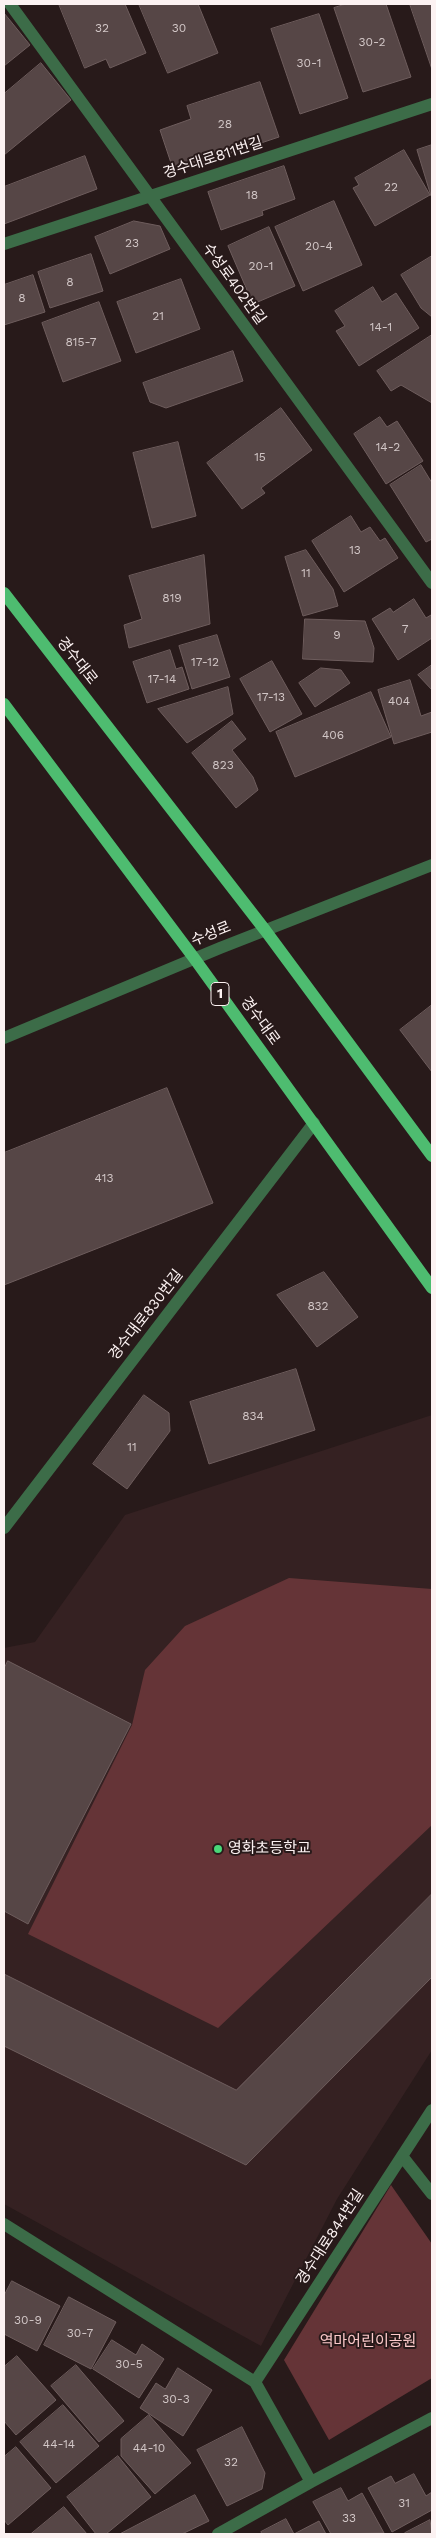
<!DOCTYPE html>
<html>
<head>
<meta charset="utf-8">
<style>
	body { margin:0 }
	#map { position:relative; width:436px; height:2538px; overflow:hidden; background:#281a1a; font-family:"Work Sans",sans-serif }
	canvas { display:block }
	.frame { position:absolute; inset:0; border:5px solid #fcf2f2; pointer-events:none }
</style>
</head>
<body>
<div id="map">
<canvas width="436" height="2538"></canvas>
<div class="frame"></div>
</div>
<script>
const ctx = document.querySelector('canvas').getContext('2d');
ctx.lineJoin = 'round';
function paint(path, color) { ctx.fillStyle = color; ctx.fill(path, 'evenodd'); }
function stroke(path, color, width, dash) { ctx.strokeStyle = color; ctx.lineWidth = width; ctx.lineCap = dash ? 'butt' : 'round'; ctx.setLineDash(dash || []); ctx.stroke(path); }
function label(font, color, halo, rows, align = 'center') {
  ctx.font = font + ' "Work Sans","Noto Sans KR",sans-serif'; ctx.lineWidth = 4; ctx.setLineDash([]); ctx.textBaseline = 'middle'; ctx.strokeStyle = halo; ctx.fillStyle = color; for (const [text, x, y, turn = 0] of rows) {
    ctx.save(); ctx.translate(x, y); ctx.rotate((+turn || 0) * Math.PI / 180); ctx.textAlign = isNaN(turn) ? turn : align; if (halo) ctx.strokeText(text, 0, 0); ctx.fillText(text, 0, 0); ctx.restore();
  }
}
const built = new Path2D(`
	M 432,1415 L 432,2050 L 337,2199 L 261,2346 L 4,2204 L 4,1648 L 35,1642 L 125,1515 Z`);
const green = new Path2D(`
	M 289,1578 L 432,1589 L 432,1825 L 218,2028 L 28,1934 L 132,1725 L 145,1670 L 185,1626 Z
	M 391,2185 L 432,2244 L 432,2378 L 329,2440 L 284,2360 Z`);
const building = new Path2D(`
	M 59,4 L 125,4 L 146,53 L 110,68 L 106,59 L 85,68 Z
	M 139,4 L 198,4 L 218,53 L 168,73 Z
	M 346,4 L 386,4 L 411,77 L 363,92 L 334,8 Z
	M 410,4 L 432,4 L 432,69 Z
	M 4,13 L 30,45 L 4,66 Z
	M 319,14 L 348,98 L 300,114 L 271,29 Z
	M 41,63 L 71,100 L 4,155 L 4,94 Z
	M 260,82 L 279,137 L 174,172 L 160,130 L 191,119 L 187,106 Z
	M 432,145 L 432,196 L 431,196 L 417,150 Z
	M 404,150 L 430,195 L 375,226 L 353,188 L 359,185 L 355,178 Z
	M 85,156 L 97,189 L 4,224 L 4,187 Z
	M 284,166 L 295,199 L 262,211 L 263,215 L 221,230 L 208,192 Z
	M 334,201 L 362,265 L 303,291 L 275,227 Z
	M 134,221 L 160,226 L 170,249 L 110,274 L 95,237 Z
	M 269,227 L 295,286 L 253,304 L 228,246 Z
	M 91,254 L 103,291 L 50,308 L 38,272 Z
	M 432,256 L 432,317 L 421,308 L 401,275 Z
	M 33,275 L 45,312 L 4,325 L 4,285 Z
	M 181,279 L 200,329 L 136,353 L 117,302 Z
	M 373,287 L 382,302 L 396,293 L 419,328 L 359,366 L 336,331 L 345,326 L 335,311 Z
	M 99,302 L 121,361 L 63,382 L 42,323 Z
	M 432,335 L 432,403 L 401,385 L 391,391 L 377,371 Z
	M 233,351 L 243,381 L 166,408 L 150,402 L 143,383 Z
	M 281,408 L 312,450 L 261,488 L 265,493 L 242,509 L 207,463 Z
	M 380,417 L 387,427 L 397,421 L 423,461 L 386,484 L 354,434 Z
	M 178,442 L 196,516 L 152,528 L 133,453 Z
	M 421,465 L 432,483 L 432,539 L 426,542 L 390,485 Z
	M 351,516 L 361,532 L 370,527 L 380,541 L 385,538 L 398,558 L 344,592 L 312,541 Z
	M 306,550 L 333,589 L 338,606 L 303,616 L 285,557 Z
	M 204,555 L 210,624 L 129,648 L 124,625 L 142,619 L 129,576 Z
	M 414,599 L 426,618 L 431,615 L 432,617 L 432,638 L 398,660 L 372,619 L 390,608 L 393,612 Z
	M 305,619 L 365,621 L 374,648 L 373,662 L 303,659 Z
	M 217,635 L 230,677 L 192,689 L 179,646 Z
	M 170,650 L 176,669 L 182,667 L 189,689 L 147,703 L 133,662 Z
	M 272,661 L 302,714 L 270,732 L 240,679 Z
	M 432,665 L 432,690 L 418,675 Z
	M 321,668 L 341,670 L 350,683 L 315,707 L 299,683 Z
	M 410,680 L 421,716 L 432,712 L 432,732 L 394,744 L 378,690 Z
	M 228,687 L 233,714 L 187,743 L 158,709 Z
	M 371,692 L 391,737 L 295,777 L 276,732 Z
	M 232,721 L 246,739 L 232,750 L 253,777 L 258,790 L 236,808 L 192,753 Z
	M 432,1005 L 432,1072 L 400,1030 Z
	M 167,1088 L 213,1203 L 4,1285 L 4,1153 Z
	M 324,1272 L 358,1317 L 317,1347 L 277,1295 Z
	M 296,1369 L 315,1430 L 209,1464 L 190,1402 Z
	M 144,1395 L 169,1413 L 170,1431 L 127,1489 L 93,1464 Z
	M 8,1661 L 131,1724 L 28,1924 L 4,1911 L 4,1669 Z
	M 432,1894 L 432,1977 L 246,2165 L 4,2046 L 4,1974 L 236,2090 Z
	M 12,2281 L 60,2306 L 37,2351 L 4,2334 L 4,2296 Z
	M 69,2297 L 116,2322 L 91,2369 L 44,2345 Z
	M 112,2340 L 136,2355 L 142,2344 L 164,2359 L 139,2398 L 93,2369 Z
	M 17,2356 L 56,2400 L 16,2435 L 4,2421 L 4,2367 Z
	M 76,2365 L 124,2421 L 99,2442 L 51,2386 Z
	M 178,2368 L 212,2390 L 183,2436 L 140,2408 L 156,2383 L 165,2389 Z
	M 63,2405 L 99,2446 L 56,2483 L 20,2442 Z
	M 149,2415 L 191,2463 L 155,2494 L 121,2456 L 121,2439 Z
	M 242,2427 L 265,2473 L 262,2489 L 227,2506 L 197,2450 Z
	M 16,2447 L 51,2488 L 8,2525 L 4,2520 L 4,2457 Z
	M 118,2456 L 151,2497 L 106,2534 L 96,2534 L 67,2497 Z
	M 414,2474 L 426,2496 L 432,2492 L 432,2510 L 392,2532 L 368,2488 L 391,2476 L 395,2483 Z
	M 341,2488 L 348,2501 L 362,2493 L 384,2533 L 331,2534 L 313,2502 Z
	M 195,2495 L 209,2521 L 182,2534 L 120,2534 Z
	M 64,2507 L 87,2534 L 31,2534 Z
	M 286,2519 L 294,2534 L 319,2521 L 326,2534 L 262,2534 L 261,2532 Z
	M 430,2520 L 432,2534 L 406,2534 L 405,2533 Z`);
const minor = new Path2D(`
	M 10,4 L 432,583
	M 4,244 L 432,104
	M 4,1038 L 220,948 L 432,865
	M 4,1528 L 314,1123
	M 402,2156 L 432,2194
	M 4,2224 L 255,2382 L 432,2110
	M 311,2482 L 432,2418
	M 218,2534 L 311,2482 L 255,2382`);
const major = new Path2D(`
	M 4,593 L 265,930 L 432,1156
	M 4,704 L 194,958 L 432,1288`);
const markers = [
	[218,1849,5,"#49d778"]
];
const numberNames = [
	["32",102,28],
	["30",179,28],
	["30-2",372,42],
	["30-1",309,63],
	["28",225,124],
	["22",391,187],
	["18",252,195],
	["23",132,243],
	["20-4",319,246],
	["20-1",261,266],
	["8",70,282],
	["8",22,298],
	["21",158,316],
	["14-1",381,327],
	["815-7",81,342],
	["14-2",388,447],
	["15",260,457],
	["13",355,550],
	["11",306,573],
	["819",172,598],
	["7",405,629],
	["9",337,635],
	["17-12",205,662],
	["17-14",162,679],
	["17-13",271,697],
	["404",399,701],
	["406",333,735],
	["823",223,765],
	["413",104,1178],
	["832",318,1306],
	["834",253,1416],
	["11",132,1447],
	["30-9",28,2320],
	["30-7",80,2333],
	["30-5",129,2364],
	["30-3",176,2399],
	["44-14",59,2444],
	["44-10",149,2448],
	["32",231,2462],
	["31",404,2503],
	["33",349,2518]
];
const shields = [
	[220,994,18]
];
const shieldNames = [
	["1",220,994]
];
const streetNames = [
	["경수대로811번길",213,158,-18],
	["수성로402번길",234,284,54],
	["경수대로",77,661,52],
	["수성로",211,934,-22],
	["경수대로",260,1021,54],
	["경수대로830번길",146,1315,-52],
	["경수대로844번길",330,2237,-57]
];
const poiNames = [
	["영화초등학교",228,1849]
];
const parkNames = [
	["역마어린이공원",368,2342]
];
paint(built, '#352122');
paint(green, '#653437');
paint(building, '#564646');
stroke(building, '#6e5d5d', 1);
stroke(minor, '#3c6c48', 12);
stroke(major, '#4ebc70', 12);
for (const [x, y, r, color] of markers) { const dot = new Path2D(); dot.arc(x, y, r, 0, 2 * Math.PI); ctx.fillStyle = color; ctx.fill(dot); stroke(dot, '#281a1a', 2); }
label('12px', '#d2c7c7', null, numberNames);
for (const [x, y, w] of shields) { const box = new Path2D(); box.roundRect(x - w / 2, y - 11.5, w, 23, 4); ctx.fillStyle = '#281a1a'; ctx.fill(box); stroke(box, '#fcf2f2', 1); }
label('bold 14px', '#fcf2f2', null, shieldNames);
label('15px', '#fcf2f2', '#281a1a', streetNames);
label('15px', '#fcf2f2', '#281a1a', poiNames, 'left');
label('15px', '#fcc9ca', '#281a1a', parkNames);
</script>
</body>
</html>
